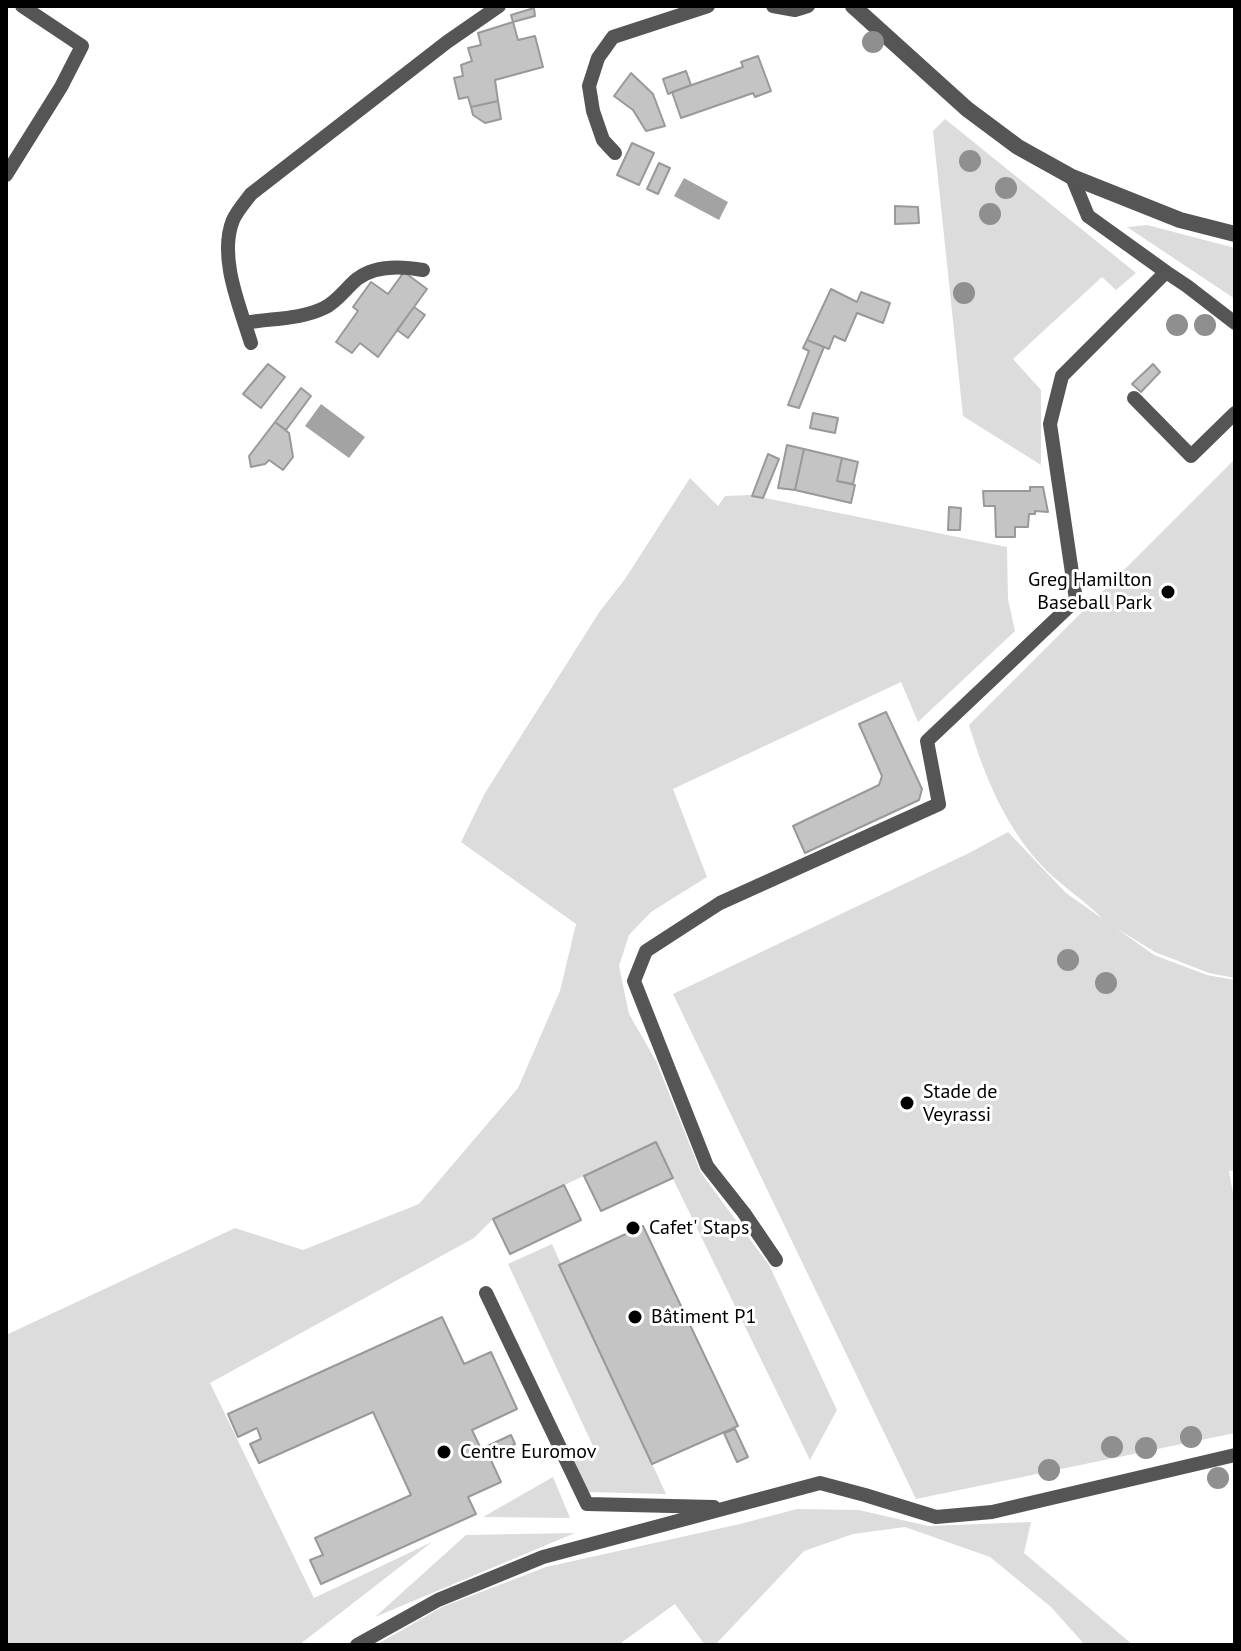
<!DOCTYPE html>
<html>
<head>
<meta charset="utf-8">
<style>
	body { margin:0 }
	#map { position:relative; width:1241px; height:1651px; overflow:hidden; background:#fff; font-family:"PT Sans",sans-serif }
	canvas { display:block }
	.frame { position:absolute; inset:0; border:8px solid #000; pointer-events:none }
</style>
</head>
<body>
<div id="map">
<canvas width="1241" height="1651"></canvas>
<div class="frame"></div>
</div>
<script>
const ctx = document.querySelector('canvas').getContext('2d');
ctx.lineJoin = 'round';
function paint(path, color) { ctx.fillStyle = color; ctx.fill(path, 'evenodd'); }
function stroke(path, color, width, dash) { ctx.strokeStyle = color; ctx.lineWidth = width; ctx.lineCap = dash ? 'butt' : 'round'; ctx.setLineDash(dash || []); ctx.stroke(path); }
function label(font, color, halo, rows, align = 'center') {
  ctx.font = font + ' "PT Sans",sans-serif'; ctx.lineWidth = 6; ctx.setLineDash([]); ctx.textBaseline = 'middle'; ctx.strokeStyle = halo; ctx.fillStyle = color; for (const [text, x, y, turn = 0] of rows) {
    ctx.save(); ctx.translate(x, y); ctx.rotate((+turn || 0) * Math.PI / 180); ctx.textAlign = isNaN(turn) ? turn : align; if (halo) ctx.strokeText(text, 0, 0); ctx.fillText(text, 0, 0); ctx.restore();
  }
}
const green = new Path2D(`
	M 945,119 L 1136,273 L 1116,290 L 1102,277 L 1013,359 L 1041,390 L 1041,465 L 963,416 L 933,131 Z
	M 1147,225 L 1235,248 L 1235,299 L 1127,227 Z
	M 1235,459 L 1235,978 L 1209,973 L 1155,952 L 1116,928 L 1154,955 L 1207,975 L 1235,980 L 1235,1170 L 1229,1171 L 1235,1204 L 1235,1433 L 916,1499 L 673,994 L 969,853 L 1008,832 L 1066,893 L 1103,919 C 1086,902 1065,888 1047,871 C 1007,831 985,778 969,725 Z
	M 690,478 L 718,506 L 725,496 L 750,495 L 1007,547 L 1008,599 L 1015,631 L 918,722 L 901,682 L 673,789 L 707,877 L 651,912 L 629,935 L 619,966 L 629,1014 L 656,1061 L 701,1173 L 769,1265 L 837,1410 L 810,1460 L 655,1142 L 493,1219 L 474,1238 L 210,1383 L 314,1598 L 432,1542 L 299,1645 L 6,1645 L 6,1335 L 235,1228 L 303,1250 L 419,1204 L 518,1088 L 560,991 L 576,924 L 461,842 L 485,793 L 600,611 L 625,579 Z
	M 552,1244 L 666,1494 L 588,1492 L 572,1456 L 593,1446 L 508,1264 Z
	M 553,1477 L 570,1518 L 483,1517 Z
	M 797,1509 L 859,1510 L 928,1526 L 1031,1522 L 1024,1553 L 1133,1645 L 1085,1645 L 1051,1607 L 990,1557 L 905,1527 L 853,1534 L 804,1551 L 715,1645 L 705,1645 L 675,1604 L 618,1645 L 376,1645 L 442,1607 L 546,1567 L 740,1524 Z
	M 575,1533 L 375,1617 L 466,1535 Z`);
const water = new Path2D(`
	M 684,178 L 728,202 L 719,220 L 674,196 Z
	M 321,404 L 365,437 L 349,458 L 305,426 Z`);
const building = new Path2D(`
	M 534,8 L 535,16 L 513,22 L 511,15 Z
	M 513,22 L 518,40 L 535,36 L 543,67 L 495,80 L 498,101 L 471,107 L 468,97 L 459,99 L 454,78 L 463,76 L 461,65 L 472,61 L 468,48 L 481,45 L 478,33 Z
	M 758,56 L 771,91 L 755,97 L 753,93 L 681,118 L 672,92 L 743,67 L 741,62 Z
	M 686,71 L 691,85 L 668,94 L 663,79 Z
	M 631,73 L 653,94 L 665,126 L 646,131 L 633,110 L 614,96 Z
	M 498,101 L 501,119 L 485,123 L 473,115 L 471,107 Z
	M 632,143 L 654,153 L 639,185 L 617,175 Z
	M 659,163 L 670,168 L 658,194 L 647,189 Z
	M 895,206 L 918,207 L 919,223 L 895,224 Z
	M 404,272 L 427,289 L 378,357 L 360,343 L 352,353 L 336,342 L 358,311 L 353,307 L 371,282 L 388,294 Z
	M 831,289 L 857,302 L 861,292 L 890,303 L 883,323 L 857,313 L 845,341 L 834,336 L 829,349 L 807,340 Z
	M 414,307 L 425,315 L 408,338 L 397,330 Z
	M 807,340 L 824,347 L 799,408 L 788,405 L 809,351 L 803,348 Z
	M 268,364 L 285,377 L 261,408 L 243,394 Z
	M 1153,364 L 1160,372 L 1141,392 L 1132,384 Z
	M 301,388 L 311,396 L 286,430 L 275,422 Z
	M 813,413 L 838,418 L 835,433 L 810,428 Z
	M 275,422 L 289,433 L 293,457 L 283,470 L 269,460 L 265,464 L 251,467 L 249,456 Z
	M 787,445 L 804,449 L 795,490 L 778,488 Z
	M 804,449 L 842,458 L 837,481 L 855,485 L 851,503 L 795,490 Z
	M 768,454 L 779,459 L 763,498 L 752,496 Z
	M 842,458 L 858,462 L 853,484 L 837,481 Z
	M 1030,487 L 1043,487 L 1048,512 L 1035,511 L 1035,514 L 1029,514 L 1028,527 L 1015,527 L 1015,537 L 996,537 L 995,506 L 984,506 L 983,491 L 1030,491 Z
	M 949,507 L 961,508 L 960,530 L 948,530 Z
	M 886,712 L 922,789 L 919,800 L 805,853 L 793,826 L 879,785 L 882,776 L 859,724 Z
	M 656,1142 L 673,1178 L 601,1211 L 584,1176 Z
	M 564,1185 L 581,1220 L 510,1254 L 493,1219 Z
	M 643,1226 L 738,1426 L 652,1464 L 559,1265 Z
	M 442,1317 L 464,1364 L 491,1352 L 517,1409 L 472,1430 L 481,1449 L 511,1435 L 515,1444 L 489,1456 L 501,1482 L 468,1497 L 476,1514 L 321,1584 L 310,1560 L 323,1555 L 315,1538 L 411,1495 L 373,1412 L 259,1463 L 250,1444 L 261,1439 L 257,1428 L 238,1437 L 228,1414 Z
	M 735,1429 L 748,1457 L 737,1462 L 724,1433 Z`);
const lane = new Path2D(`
	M 773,6 L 795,10 L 808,6
	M 615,153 L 603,140 L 593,111 L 589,86 L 598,58 L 613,37 L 708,6
	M 6,175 L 61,87 L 82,46 L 22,6
	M 1166,272 L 1187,286 L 1235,323
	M 245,323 C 271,318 299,320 324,308 C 337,302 346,288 357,279 C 375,265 401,266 423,270
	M 251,343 C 240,307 218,257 233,220 C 237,211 245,202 251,194 L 447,42 L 499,6
	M 1134,398 L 1191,456 L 1235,413
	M 776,1260 L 744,1213 L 707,1166 L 634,981 L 646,951 L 720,903 L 939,804 L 927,741 L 1076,600 L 1050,424 L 1062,376 L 1166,272 L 1088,216 L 1072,177
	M 486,1293 L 587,1504 L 714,1507
	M 357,1645 L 438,1600 L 543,1557 L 820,1483 L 865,1495 L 936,1517 L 992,1512 L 1235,1455`);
const street = new Path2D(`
	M 853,6 L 967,109 L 1018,147 L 1072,177 L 1180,220 L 1235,234`);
const trees = [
	[873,42],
	[970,161],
	[1006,188],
	[990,214],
	[964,293],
	[1177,325],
	[1205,325],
	[1068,960],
	[1106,983],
	[1191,1437],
	[1112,1447],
	[1146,1448],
	[1049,1470],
	[1218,1478]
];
const markers = [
	[1168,592,8,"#000"],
	[907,1103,8,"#000"],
	[633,1228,8,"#000"],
	[635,1317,8,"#000"],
	[444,1452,8,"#000"]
];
const poiNames = [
	["Greg Hamilton",1152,580,"right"],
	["Baseball Park",1152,603,"right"],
	["Stade de",923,1092],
	["Veyrassi",923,1115],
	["Cafet' Staps",649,1228],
	["Bâtiment P1",651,1317],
	["Centre Euromov",460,1452]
];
paint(green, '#dcdcdc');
paint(water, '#a3a3a3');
paint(building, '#c4c4c4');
stroke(building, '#999', 2);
stroke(lane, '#555', 14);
stroke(street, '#555', 16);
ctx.fillStyle = '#8f8f8f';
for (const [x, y] of trees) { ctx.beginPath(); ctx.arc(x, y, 11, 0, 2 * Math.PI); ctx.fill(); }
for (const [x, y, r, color] of markers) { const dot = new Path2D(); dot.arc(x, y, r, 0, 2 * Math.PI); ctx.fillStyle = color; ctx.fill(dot); stroke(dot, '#fff', 3); }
label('20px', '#000', '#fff', poiNames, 'left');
</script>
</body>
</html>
